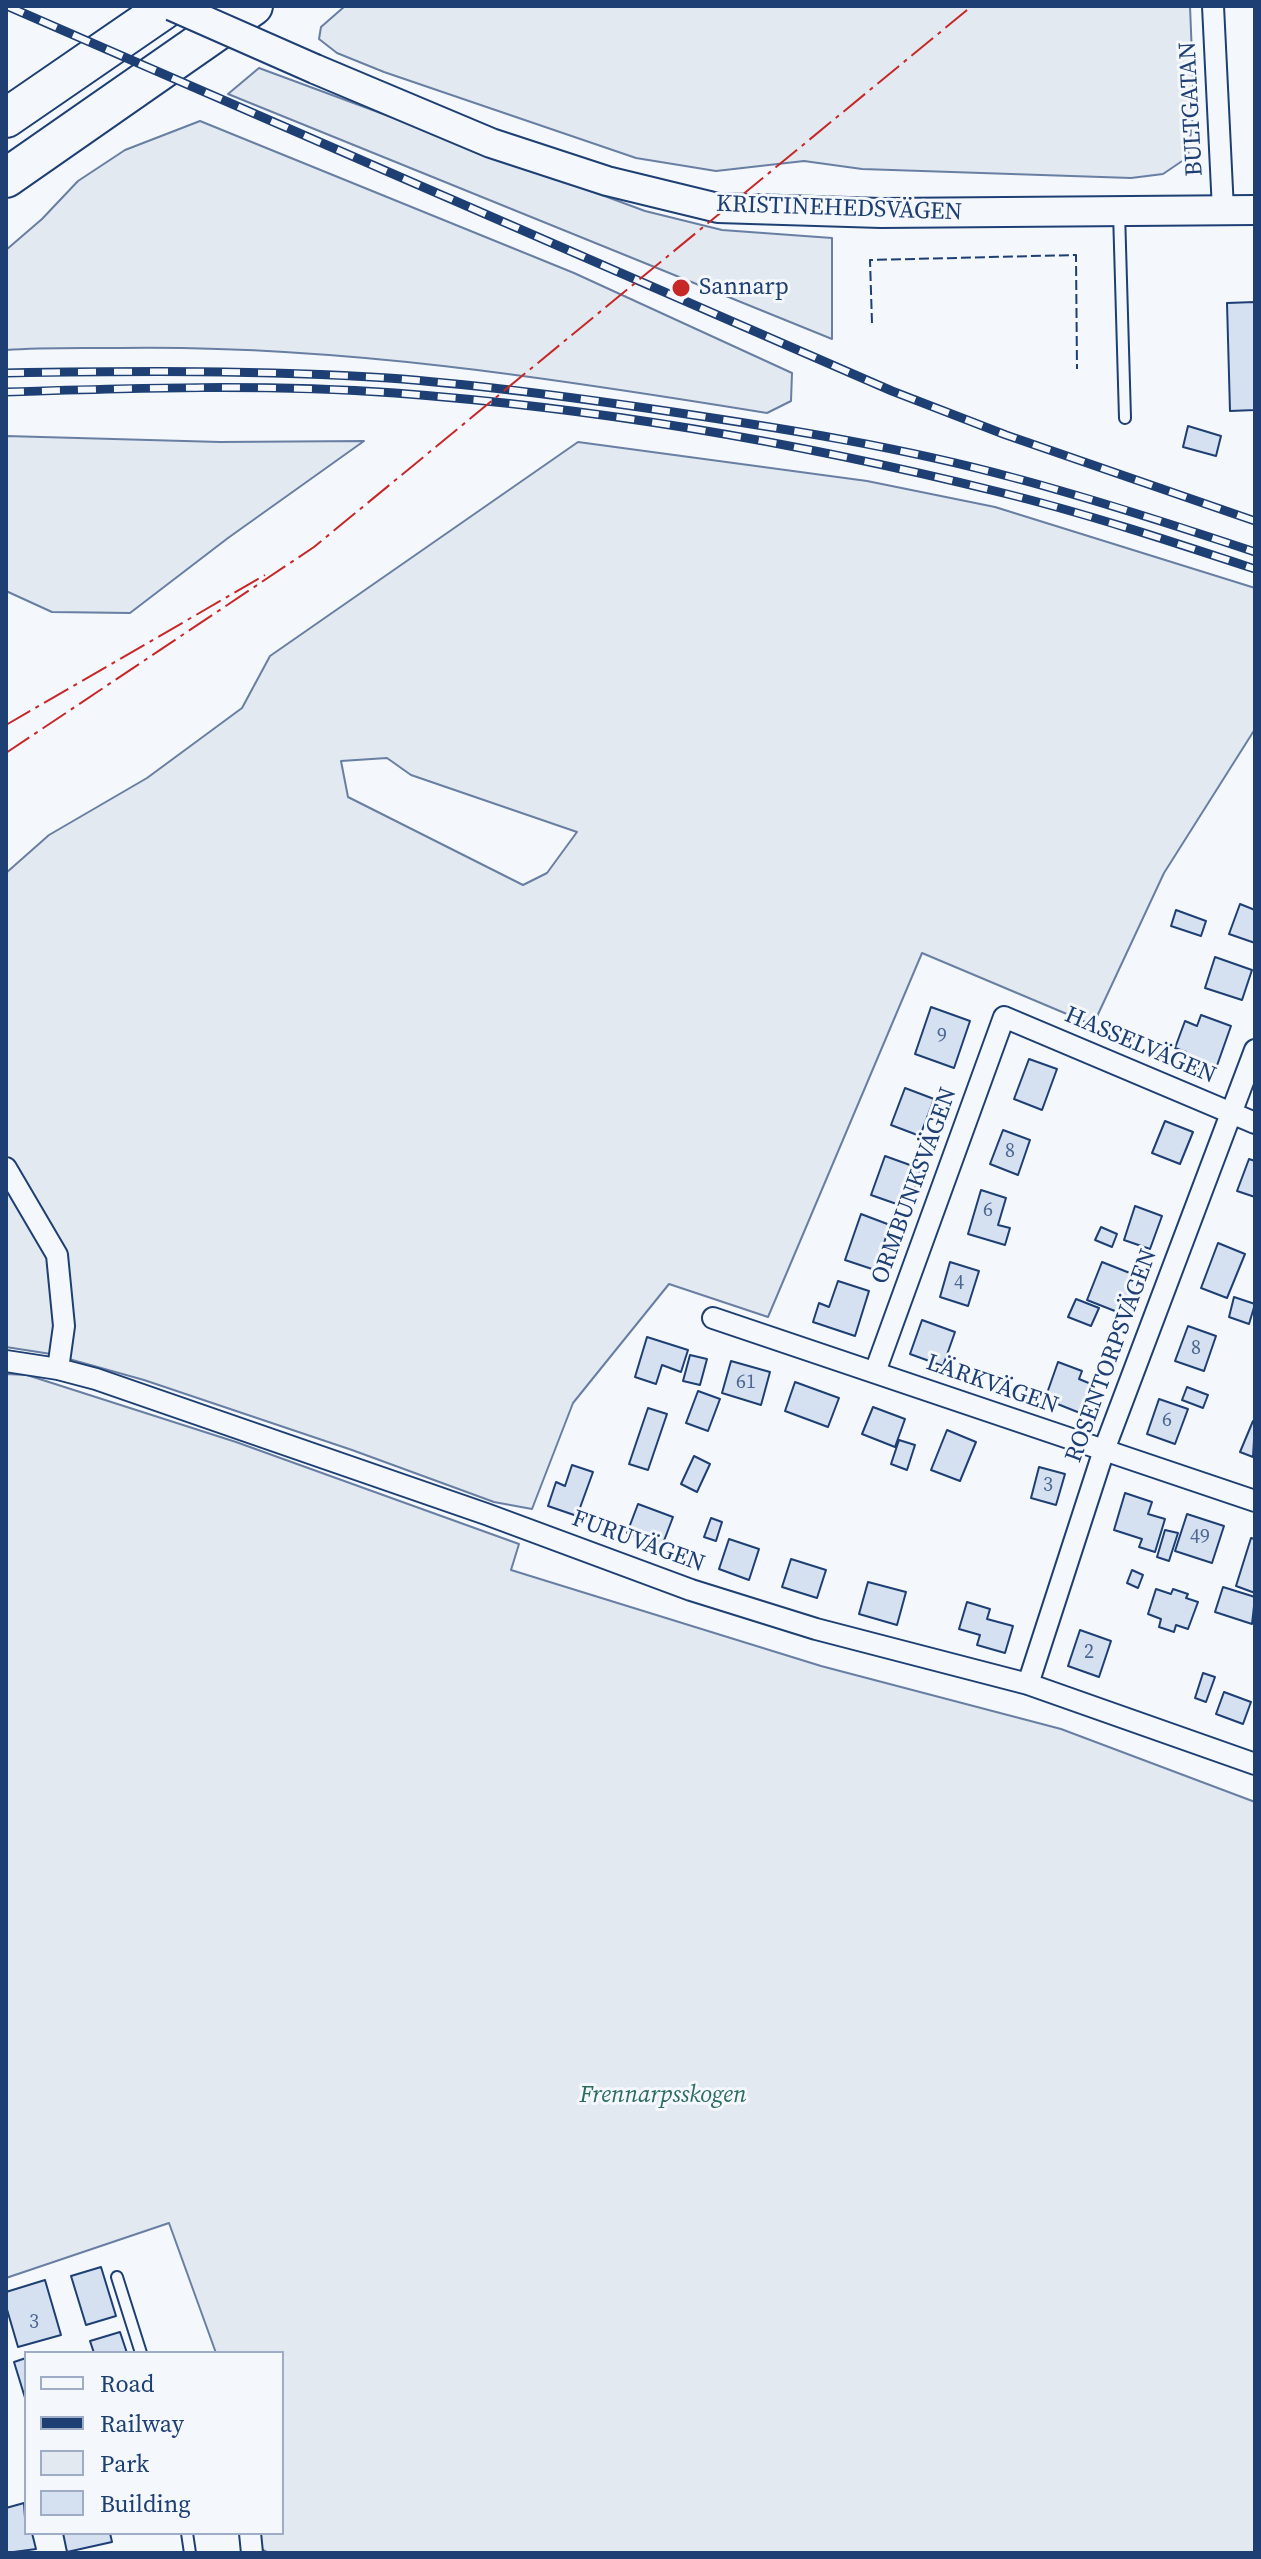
<!DOCTYPE html>
<html>
<head>
<meta charset="utf-8">
<style>
	body { margin:0 }
	#map { position:relative; width:1261px; height:2559px; overflow:hidden; background:#f4f7fb; font-family:"Source Serif 4",serif }
	canvas { display:block }
	.frame { position:absolute; inset:0; border:8px solid #1d3f73; pointer-events:none }
	.legend { position:absolute; left:24px; top:2351px; width:260px; height:184px; box-sizing:border-box; background:#f4f7fb; border:2px solid #9eadc5; margin:0; padding:10px 14px; list-style:none; font-size:24px; color:#1d3f73 }
	.legend li { display:flex; align-items:center; gap:16px; height:40px }
	.legend b { width:40px; border:2px solid #9eadc5 }
</style>
</head>
<body>
<div id="map">
<canvas width="1261" height="2559"></canvas>
<div class="frame"></div>
<ul class="legend">
<li><b style="height:10px;background:#f4f7fb"></b>Road</li>
<li><b style="height:10px;background:#1d3f73"></b>Railway</li>
<li><b style="height:22px;background:#e3e9f0"></b>Park</li>
<li><b style="height:22px;background:#d5e0f0"></b>Building</li>
</ul>
</div>
<script>
const ctx = document.querySelector('canvas').getContext('2d');
ctx.lineJoin = 'round';
function paint(path, color) { ctx.fillStyle = color; ctx.fill(path, 'evenodd'); }
function stroke(path, color, width, dash) { ctx.strokeStyle = color; ctx.lineWidth = width; ctx.lineCap = dash ? 'butt' : 'round'; ctx.setLineDash(dash || []); ctx.stroke(path); }
function label(font, color, halo, rows, align = 'center') {
  ctx.font = font + ' "Source Serif 4",serif'; ctx.lineWidth = 6; ctx.setLineDash([]); ctx.textBaseline = 'middle'; ctx.strokeStyle = halo; ctx.fillStyle = color; for (const [text, x, y, turn = 0] of rows) {
    ctx.save(); ctx.translate(x, y); ctx.rotate((+turn || 0) * Math.PI / 180); ctx.textAlign = isNaN(turn) ? turn : align; if (halo) ctx.strokeText(text, 0, 0); ctx.fillText(text, 0, 0); ctx.restore();
  }
}
const green = new Path2D(`
	M 345,6 L 1190,6 L 1194,106 L 1188,157 L 1163,174 L 1131,178 L 862,169 L 804,161 L 716,171 L 636,158 L 384,72 L 337,53 L 319,39 L 321,27 Z
	M 259,68 L 645,211 L 722,230 L 832,238 L 832,339 L 228,94 Z
	M 200,121 L 574,273 L 792,373 L 791,401 L 767,413 C 551,378 341,345 121,348 C 83,348 44,347 6,350 L 6,250 L 42,219 L 78,181 L 125,150 Z
	M 6,436 L 220,442 L 364,441 L 228,538 L 130,613 L 52,612 L 6,591 Z
	M 578,442 L 867,481 L 995,507 L 1255,588 L 1255,729 L 1164,873 L 1093,1025 L 922,953 L 768,1317 L 669,1284 L 573,1403 L 532,1509 L 494,1502 L 352,1450 L 144,1380 L 51,1354 L 6,1347 L 6,873 L 49,835 L 147,778 L 242,708 L 270,656 ZM 387,758 L 411,775 L 577,832 L 547,873 L 523,885 L 348,797 L 341,761 Z
	M 6,1374 L 27,1375 L 236,1442 L 519,1544 L 511,1570 L 821,1666 L 1061,1729 L 1255,1802 L 1255,2553 L 269,2553 L 260,2548 L 258,2533 L 282,2533 L 282,2353 L 216,2353 L 169,2223 L 6,2278 Z`);
const building = new Path2D(`
	M 1255,302 L 1255,410 L 1230,411 L 1227,303 Z
	M 1188,426 L 1221,436 L 1216,456 L 1183,447 Z
	M 1240,904 L 1255,910 L 1255,943 L 1229,934 Z
	M 1176,910 L 1206,921 L 1201,936 L 1171,926 Z
	M 1215,957 L 1252,970 L 1242,1000 L 1205,988 Z
	M 931,1007 L 970,1021 L 954,1068 L 915,1054 Z
	M 1201,1015 L 1231,1026 L 1214,1074 L 1182,1062 L 1186,1052 L 1175,1048 L 1185,1021 L 1197,1026 Z
	M 1029,1059 L 1057,1069 L 1042,1110 L 1014,1099 Z
	M 905,1088 L 934,1099 L 920,1136 L 891,1125 Z
	M 1165,1121 L 1193,1132 L 1180,1164 L 1152,1153 Z
	M 1003,1130 L 1030,1140 L 1018,1175 L 990,1164 Z
	M 885,1156 L 921,1169 L 908,1208 L 871,1195 Z
	M 1249,1159 L 1255,1161 L 1255,1197 L 1237,1191 Z
	M 981,1190 L 1006,1198 L 998,1225 L 1010,1228 L 1005,1245 L 968,1234 Z
	M 1135,1206 L 1162,1216 L 1150,1249 L 1124,1240 Z
	M 861,1214 L 890,1225 L 875,1270 L 845,1260 Z
	M 1101,1227 L 1117,1234 L 1112,1247 L 1095,1240 Z
	M 1218,1243 L 1245,1254 L 1227,1298 L 1201,1288 Z
	M 950,1262 L 979,1271 L 968,1306 L 940,1297 Z
	M 1102,1262 L 1140,1277 L 1125,1315 L 1087,1300 Z
	M 838,1281 L 869,1291 L 855,1336 L 813,1322 L 819,1303 L 829,1307 Z
	M 1234,1297 L 1255,1304 L 1249,1324 L 1229,1317 Z
	M 1076,1299 L 1099,1308 L 1091,1326 L 1068,1317 Z
	M 922,1320 L 955,1332 L 943,1366 L 910,1354 Z
	M 1188,1326 L 1216,1336 L 1204,1371 L 1175,1361 Z
	M 647,1337 L 688,1350 L 681,1372 L 662,1365 L 656,1384 L 635,1377 Z
	M 690,1355 L 707,1359 L 700,1385 L 683,1381 Z
	M 731,1361 L 770,1372 L 761,1405 L 722,1393 Z
	M 1058,1362 L 1082,1371 L 1079,1379 L 1096,1386 L 1085,1415 L 1045,1399 Z
	M 795,1382 L 839,1398 L 828,1427 L 785,1411 Z
	M 1187,1387 L 1208,1395 L 1203,1408 L 1182,1400 Z
	M 698,1391 L 720,1399 L 708,1431 L 686,1423 Z
	M 1159,1399 L 1188,1409 L 1175,1444 L 1147,1434 Z
	M 873,1407 L 905,1419 L 895,1447 L 862,1434 Z
	M 648,1408 L 667,1414 L 648,1470 L 629,1464 Z
	M 1253,1421 L 1255,1422 L 1253,1457 L 1240,1452 Z
	M 947,1430 L 976,1442 L 960,1481 L 931,1470 Z
	M 899,1440 L 915,1445 L 907,1470 L 891,1464 Z
	M 694,1456 L 710,1464 L 697,1492 L 681,1484 Z
	M 572,1465 L 593,1472 L 577,1516 L 548,1506 L 556,1482 L 565,1486 Z
	M 1039,1467 L 1065,1474 L 1056,1505 L 1031,1498 Z
	M 1125,1493 L 1152,1502 L 1148,1514 L 1165,1519 L 1155,1552 L 1139,1547 L 1142,1539 L 1114,1530 Z
	M 638,1504 L 673,1517 L 662,1546 L 627,1533 Z
	M 1187,1514 L 1224,1526 L 1212,1563 L 1175,1551 Z
	M 711,1518 L 722,1522 L 716,1541 L 704,1537 Z
	M 1165,1530 L 1178,1533 L 1169,1561 L 1157,1557 Z
	M 1251,1538 L 1255,1539 L 1255,1593 L 1236,1586 Z
	M 729,1539 L 759,1549 L 749,1580 L 719,1569 Z
	M 791,1559 L 826,1570 L 817,1598 L 782,1587 Z
	M 1132,1570 L 1143,1575 L 1138,1588 L 1127,1583 Z
	M 868,1582 L 906,1592 L 897,1625 L 859,1614 Z
	M 1223,1587 L 1255,1597 L 1252,1624 L 1215,1612 Z
	M 1156,1589 L 1171,1594 L 1173,1589 L 1188,1594 L 1186,1598 L 1198,1602 L 1188,1629 L 1176,1625 L 1174,1632 L 1159,1627 L 1161,1619 L 1148,1614 Z
	M 967,1602 L 990,1609 L 987,1619 L 1013,1626 L 1005,1653 L 977,1645 L 980,1635 L 959,1629 Z
	M 1080,1630 L 1111,1641 L 1099,1677 L 1068,1666 Z
	M 1203,1673 L 1215,1677 L 1206,1702 L 1195,1698 Z
	M 1224,1692 L 1251,1702 L 1243,1724 L 1216,1714 Z
	M 101,2267 L 116,2316 L 86,2325 L 71,2276 Z
	M 45,2280 L 61,2335 L 18,2347 L 6,2306 L 6,2292 Z
	M 120,2332 L 127,2353 L 94,2353 L 90,2341 Z
	M 26,2358 L 26,2401 L 14,2362 Z
	M 24,2503 L 26,2533 L 32,2533 L 36,2549 L 6,2553 L 6,2508 Z
	M 63,2533 L 110,2533 L 112,2542 L 67,2552 Z`);
const lane = new Path2D(`
	M 1119,212 L 1125,418
	M 117,2277 L 141,2353
	M 187,2533 L 190,2553`);
const street = new Path2D(`
	M 1213,6 L 1223,210
	M 6,1168 L 57,1255 L 64,1326 L 58,1369
	M 713,1318 L 1255,1501
	M 6,1361 L 58,1369 L 96,1379 L 486,1514 L 691,1590 L 816,1629 L 1028,1684 L 1255,1764
	M 875,1372 L 1004,1017 L 1255,1123
	M 1028,1684 L 1104,1450 L 1255,1050
	M 250,2533 L 252,2553`);
const secondary = new Path2D(`
	M 315,69 L 491,143 L 607,181 L 718,208 L 881,213 L 1255,210`);
const highway = new Path2D(`
	M 6,118 L 169,6
	M 6,178 L 253,6`);
const rail = new Path2D(`
	M 7,6 L 892,391 L 1006,435 L 1255,521
	M 6,373 C 133,371 261,370 388,378 C 484,385 579,398 673,412 C 787,429 900,447 1011,477 C 1094,499 1174,525 1255,552
	M 6,392 C 135,388 266,384 395,393 C 598,408 801,443 999,492 C 1085,513 1170,541 1255,569`);
const secondaryBridge = new Path2D(`
	M 172,6 L 315,69`);
const fence = new Path2D(`
	M 872,323 L 870,260 L 1076,255 L 1077,369`);
const power = new Path2D(`
	M 6,725 L 265,575
	M 6,753 L 314,547 L 972,6`);
const markers = [
	[681,288,10,"#c62828"]
];
const numberNames = [
	["9",942,1037],
	["8",1010,1152],
	["6",988,1211],
	["4",959,1284],
	["8",1196,1349],
	["61",746,1383],
	["6",1167,1421],
	["3",1048,1486],
	["49",1200,1538],
	["2",1089,1653],
	["3",34,2323]
];
const streetNames = [
	["BULTGATAN",1192,109,-93],
	["KRISTINEHEDSVÄGEN",839,209,2],
	["HASSELVÄGEN",1140,1046,23],
	["ORMBUNKSVÄGEN",915,1186,-70],
	["ROSENTORPSVÄGEN",1112,1356,-70],
	["LÄRKVÄGEN",992,1385,19],
	["FURUVÄGEN",638,1542,20]
];
const poiNames = [
	["Sannarp",699,288]
];
const parkNames = [
	["Frennarpsskogen",663,2096]
];
paint(green, '#e3e9f0');
stroke(green, '#687fa3', 2);
paint(building, '#d5e0f0');
stroke(building, '#1d3f73', 2);
stroke(lane, '#1d3f73', 14);
stroke(street, '#1d3f73', 24);
stroke(secondary, '#1d3f73', 32);
stroke(highway, '#1d3f73', 42);
stroke(lane, '#f4f7fb', 10);
stroke(street, '#f4f7fb', 20);
stroke(secondary, '#f4f7fb', 28);
stroke(highway, '#f4f7fb', 38);
stroke(rail, '#1d3f73', 9);
stroke(rail, '#f4f7fb', 6, [18]);
stroke(secondaryBridge, '#1d3f73', 32, []);
stroke(secondaryBridge, '#f4f7fb', 28);
stroke(fence, '#1d3f73', 2, [10, 4]);
stroke(power, '#c62828', 2, [28, 6, 4, 6]);
for (const [x, y, r, color] of markers) { const dot = new Path2D(); dot.arc(x, y, r, 0, 2 * Math.PI); ctx.fillStyle = color; ctx.fill(dot); stroke(dot, '#f4f7fb', 3); }
label('20px', '#4b6792', null, numberNames);
label('24px', '#1d3f73', '#f4f7fb', streetNames);
label('24px', '#1d3f73', '#f4f7fb', poiNames, 'left');
label('italic 24px', '#2c6c60', '#f4f7fb', parkNames);
</script>
</body>
</html>
